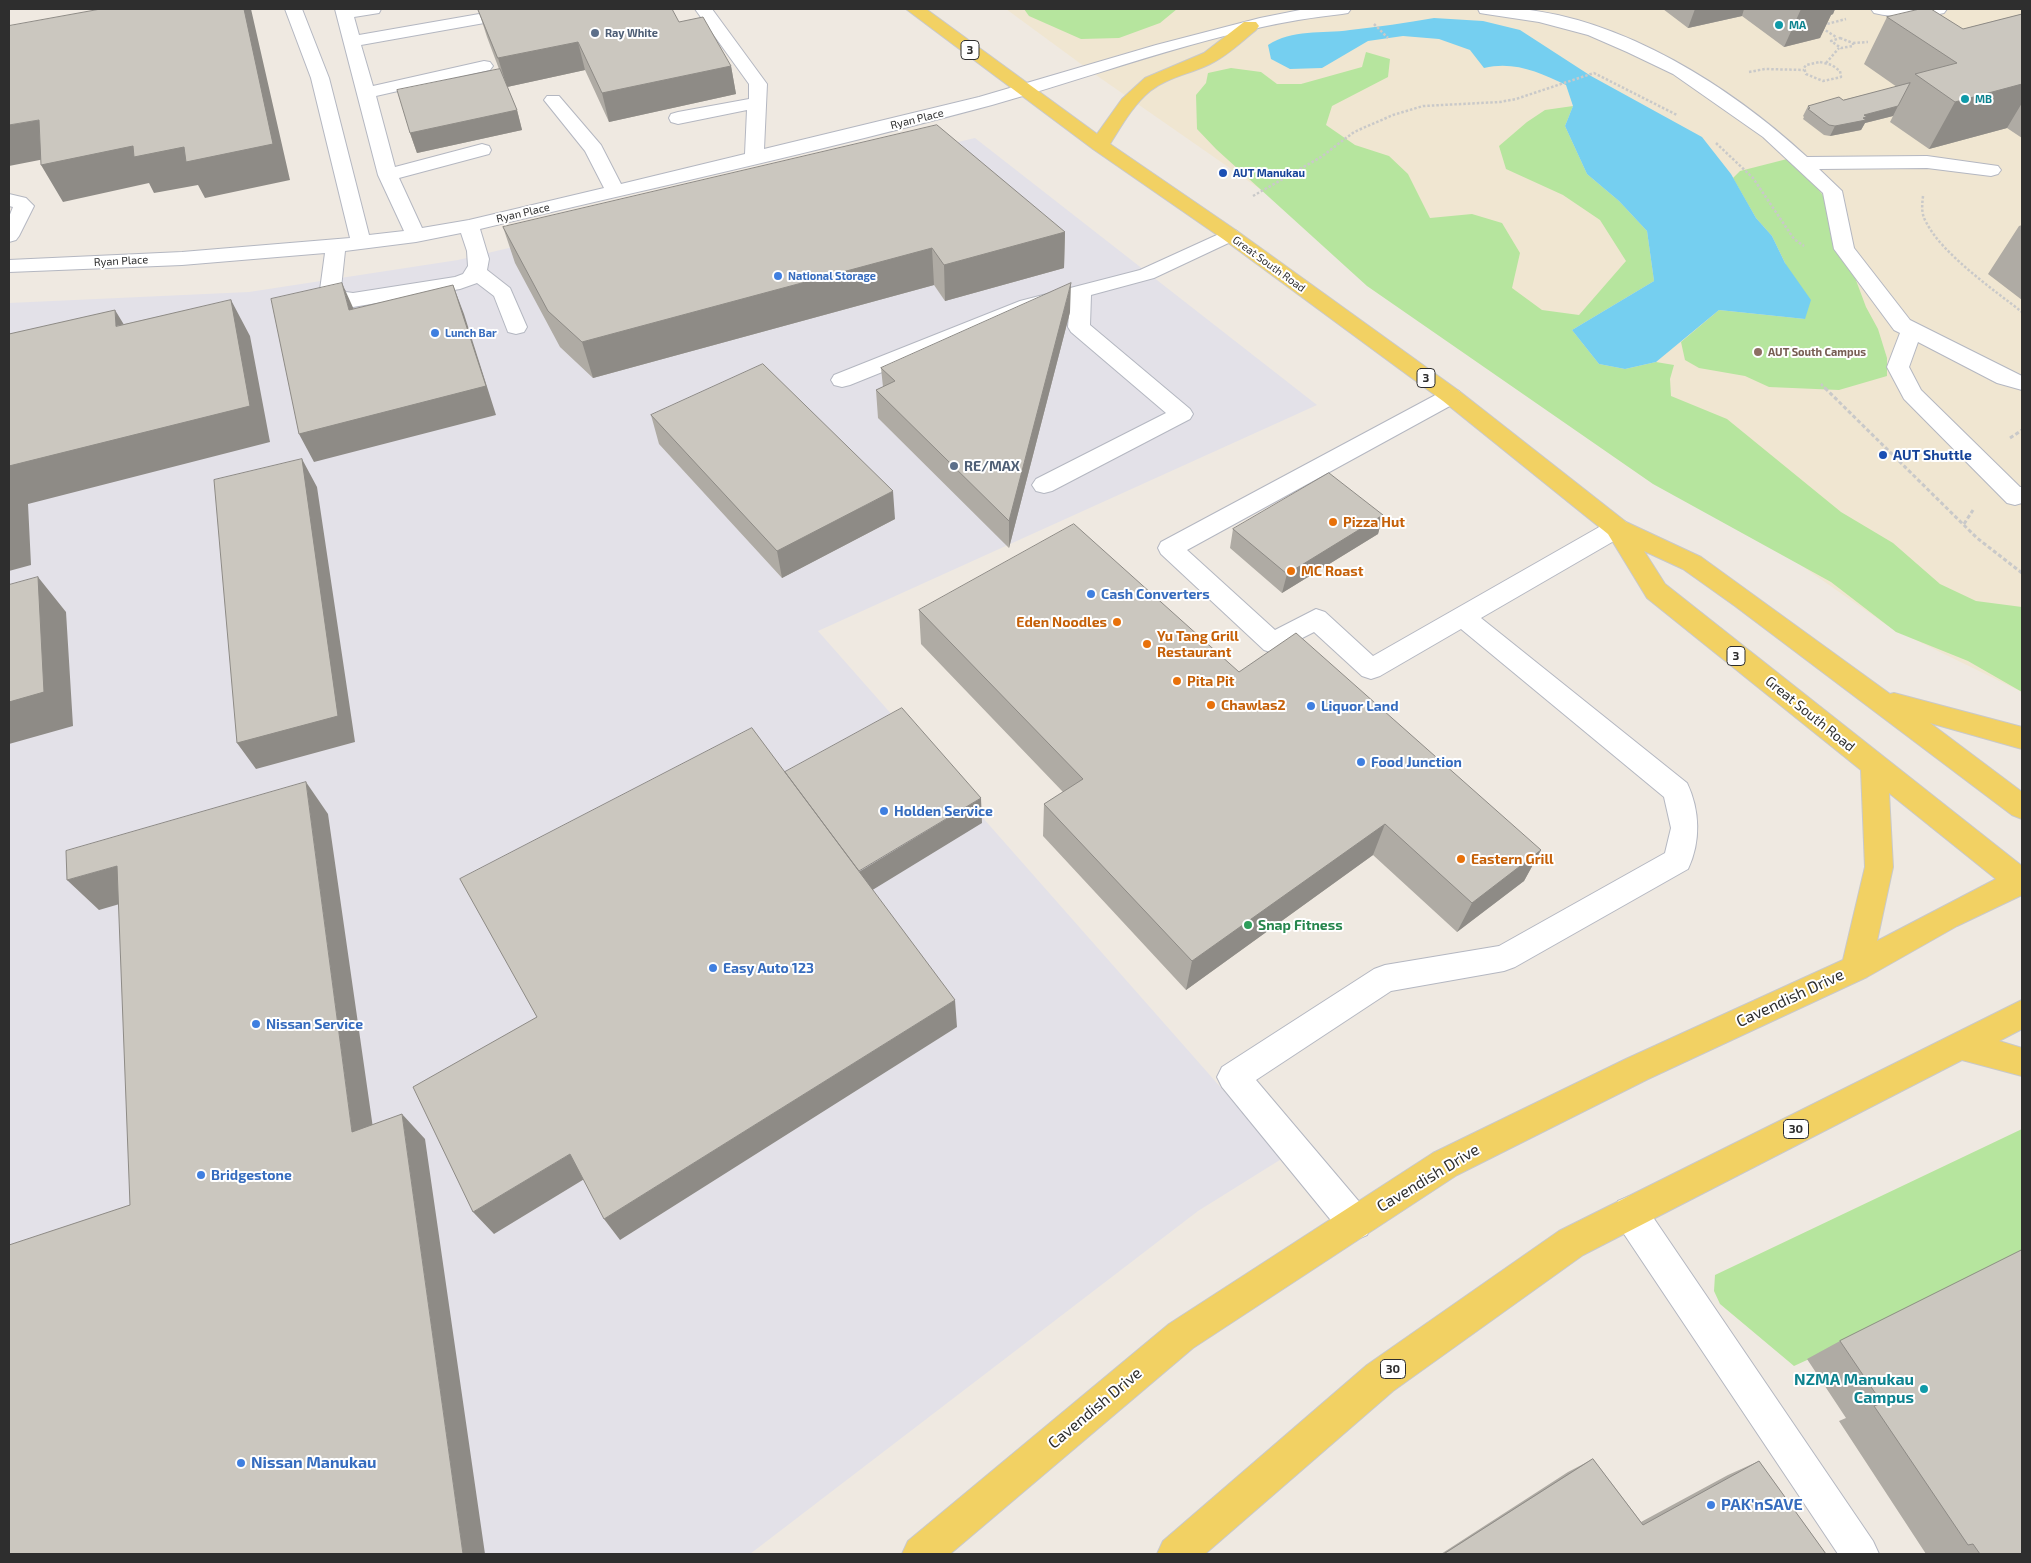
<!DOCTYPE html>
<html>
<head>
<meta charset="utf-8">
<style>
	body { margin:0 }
	#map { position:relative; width:2031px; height:1563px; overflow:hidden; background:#efe9e1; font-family:"Exo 2",sans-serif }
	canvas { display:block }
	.frame { position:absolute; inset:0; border:10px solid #2e2e2e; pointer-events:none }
</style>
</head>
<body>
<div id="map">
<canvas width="2031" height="1563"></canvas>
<div class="frame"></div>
</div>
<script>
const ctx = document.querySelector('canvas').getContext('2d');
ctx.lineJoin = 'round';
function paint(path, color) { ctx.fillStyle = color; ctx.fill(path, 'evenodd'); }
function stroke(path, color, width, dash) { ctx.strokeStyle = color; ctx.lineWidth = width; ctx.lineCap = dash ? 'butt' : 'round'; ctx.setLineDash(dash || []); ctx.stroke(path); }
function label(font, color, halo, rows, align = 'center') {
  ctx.font = font + ' "Exo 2",sans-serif'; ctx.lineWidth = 4; ctx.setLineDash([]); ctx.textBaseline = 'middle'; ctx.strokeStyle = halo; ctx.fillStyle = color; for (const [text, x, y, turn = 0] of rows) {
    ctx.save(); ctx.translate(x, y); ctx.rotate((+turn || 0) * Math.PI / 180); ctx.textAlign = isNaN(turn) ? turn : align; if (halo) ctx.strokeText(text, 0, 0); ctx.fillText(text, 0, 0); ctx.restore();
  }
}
const industrial = new Path2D(`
	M 975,138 L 1317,405 L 818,631 L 1283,1158 L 1198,1211 L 750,1554 L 9,1554 L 9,303 L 249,292 L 458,260 Z`);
const education = new Path2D(`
	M 1006,9 L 2022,9 L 2022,692 L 1891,628 L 1096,75 Z`);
const green = new Path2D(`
	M 1024,9 L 1177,9 L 1160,23 L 1119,38 L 1081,39 L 1029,16 Z
	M 1366,52 L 1390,59 L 1388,77 L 1332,106 L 1326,125 L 1355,145 L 1389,156 L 1408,174 L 1430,218 L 1472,214 L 1502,223 L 1520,253 L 1512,288 L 1542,310 L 1579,315 L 1626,261 L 1600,220 L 1563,195 L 1506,169 L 1499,146 L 1527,122 L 1545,110 L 1573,106 L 1565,126 L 1587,174 L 1619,201 L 1647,231 L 1654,281 L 1572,330 L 1599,364 L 1625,369 L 1656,362 L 1674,365 L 1670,379 L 1671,396 L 1727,419 L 1841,512 L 1893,543 L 1940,584 L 1976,601 L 2022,607 L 2022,692 L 1968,661 L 1896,632 L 1831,582 L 1653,484 L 1367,286 L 1216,149 L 1197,129 L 1196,95 L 1206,83 L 1208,73 L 1231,68 L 1261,72 L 1277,84 L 1301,84 L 1362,67 Z
	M 1791,158 L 1822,194 L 1829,208 L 1866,307 L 1878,329 L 1887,358 L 1887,376 L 1839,390 L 1769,387 L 1745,376 L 1699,368 L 1685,360 L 1681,342 L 1719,310 L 1805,319 L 1785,263 L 1772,236 L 1756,218 L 1733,178 L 1740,171 Z
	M 2022,1129 L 2022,1261 L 1794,1366 L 1720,1304 L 1714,1291 L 1715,1275 Z`);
const water = new Path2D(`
	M 1434,18 L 1483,21 L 1520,30 L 1591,76 L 1702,137 L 1731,174 L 1756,218 L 1772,236 L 1785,263 L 1811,300 L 1805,319 L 1719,310 L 1656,362 L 1625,369 L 1599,364 L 1572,330 L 1654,281 L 1647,231 L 1619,201 L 1587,174 L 1565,126 L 1573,106 L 1566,85 C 1539,72 1514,61 1484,68 L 1470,50 L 1439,39 L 1403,36 L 1368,41 L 1322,68 L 1290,69 L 1271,59 L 1268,45 C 1292,29 1322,34 1350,30 C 1378,27 1406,23 1434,18 Z`);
const pathFar1 = new Path2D(`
	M 1374,24 L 1388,38
	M 1823,25 L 1846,19
	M 1822,28 L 1836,37
	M 1840,38 L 1853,43 L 1853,46 L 1841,48 L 1831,41 Z
	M 1853,43 L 1868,42
	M 1820,62 L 1832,65 L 1840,71 L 1841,77 L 1823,81 L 1806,74 L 1804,68 L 1806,65 Z
	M 1826,63 L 1839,48
	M 1749,72 L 1765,69 L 1804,70
	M 1716,143 L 1753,178 L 1794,239 L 1804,246
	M 1253,196 L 1321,157 L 1354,132 L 1393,115 L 1423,106 L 1500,102 L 1516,99 L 1594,73 L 1677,115
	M 1923,196 C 1922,206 1921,213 1926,222 C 1942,254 1994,290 2022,312
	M 1821,384 L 1826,389`);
const path = new Path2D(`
	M 1825,388 L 1977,538 L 2022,573
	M 2010,438 L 2022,430
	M 1964,524 L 1973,510`);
const minor = new Path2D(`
	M 285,9 L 302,9 L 329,78 L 369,235 L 404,231 L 378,175 L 335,9 L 381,9 L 379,13 L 354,17 L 359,35 L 485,13 L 493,9 L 514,9 L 511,13 L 490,22 L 361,45 L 373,86 L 484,61 L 490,62 L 493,66 L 490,70 L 376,96 L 395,167 L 482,144 L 489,146 L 491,150 L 489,154 L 399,178 L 422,228 L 469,220 L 604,188 L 585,151 L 544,100 L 547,96 L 559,96 L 601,145 L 621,184 L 745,154 L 747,110 L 678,124 L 671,122 L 669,118 L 671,114 L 678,112 L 749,99 L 749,84 L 695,9 L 712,9 L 767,84 L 764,149 L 979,97 L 1156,45 L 1260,18 L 1305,9 L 1351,9 L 1348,13 L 1342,14 C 1225,26 1106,73 992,105 C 822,151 651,188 480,229 L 489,259 L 487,270 L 510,288 L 527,327 L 524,332 L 516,334 L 508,332 L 494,296 L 477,283 L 460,289 L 353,307 L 333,303 L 320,290 L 325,253 L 182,265 L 9,272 L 9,260 L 182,252 L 350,238 L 311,78 ZM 461,233 L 467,251 L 468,266 L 463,274 L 455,277 L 353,293 L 346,292 L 341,288 L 345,251 L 416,242 Z
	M 1478,9 C 1491,9 1506,8 1520,9 C 1624,19 1731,87 1807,157 L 1927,156 L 1998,166 L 2001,170 L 1998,174 L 1991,176 L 1927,168 L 1819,169 L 1842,191 L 1854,248 L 1910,320 L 2022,376 L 2022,390 L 1997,383 L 1918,342 L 1909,367 L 1921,390 L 2020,487 L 2022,487 L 2022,503 L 2015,505 L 2007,503 L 1904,399 L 1887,367 L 1900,333 L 1894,330 L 1834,249 L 1823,193 L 1763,137 L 1673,74 L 1627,52 L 1588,35 L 1539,22 L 1486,14 L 1480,13 Z
	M 1871,9 L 1947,9 L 1944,13 C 1922,18 1896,18 1874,13 Z
	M 9,194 L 26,198 L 34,206 L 19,236 L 16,240 L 9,242 L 9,217 L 13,207 L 9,206 Z
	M 1230,229 L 1237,231 L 1240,235 L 1237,239 L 1154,278 L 1091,295 L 1090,325 L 1190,409 L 1193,414 L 1190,419 L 1052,491 L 1044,493 L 1036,491 L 1032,485 L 1036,479 L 1166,413 L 1071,332 L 1068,327 L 1070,301 L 1034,311 L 850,385 L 842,387 L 834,385 L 831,380 L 834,375 L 1020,301 L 1140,270 Z
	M 1451,389 L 1459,391 L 1462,396 L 1459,401 L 1187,550 L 1275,630 L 1316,609 L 1325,612 L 1373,656 L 1608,522 L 1617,519 L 1626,522 L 1629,528 L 1626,534 L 1481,618 L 1687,783 C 1700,810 1701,842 1688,869 L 1515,967 L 1504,971 L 1391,991 L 1256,1080 L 1367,1211 L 1372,1223 L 1367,1235 L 1355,1240 L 1343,1235 L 1222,1087 L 1217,1077 L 1222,1067 L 1374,969 L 1385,965 L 1499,946 L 1665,853 L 1671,828 L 1664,797 L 1461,629 L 1380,676 L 1371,679 L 1362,676 L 1314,632 L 1273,653 L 1264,650 L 1161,554 L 1158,548 L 1161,542 L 1443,391 Z
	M 1630,1196 L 1642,1201 L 1873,1541 L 1879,1554 L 1838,1554 L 1618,1225 L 1613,1213 L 1618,1201 Z`);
const major = new Path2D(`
	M 906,9 L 926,9 L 1097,134 L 1122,99 L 1145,78 L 1204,53 L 1244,22 L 1256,22 L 1259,26 L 1256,30 C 1241,42 1227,56 1210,64 C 1190,74 1168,77 1150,91 C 1133,105 1122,125 1110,144 L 1237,231 L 1459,391 L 1626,522 L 1701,557 L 1890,694 L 1894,693 L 2022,727 L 2022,749 L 1930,723 L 2022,792 L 2022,819 L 2012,815 L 1735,606 L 1683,569 L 1644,551 L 1665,584 L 2022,866 L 2022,895 L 1957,926 L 1867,977 L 1648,1079 L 1457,1175 L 1193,1348 L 950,1554 L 902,1554 L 908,1541 L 1169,1324 L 1433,1153 L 1626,1059 L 1843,960 L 1865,867 L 1861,770 L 1647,598 L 1608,534 L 1443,401 L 1223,239 L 1093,149 ZM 1889,793 L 1996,879 L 1877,941 L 1893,867 Z
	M 2022,1000 L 2022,1029 L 1999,1041 L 2022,1048 L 2022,1076 L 1962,1060 L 1583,1255 L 1393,1391 L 1205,1554 L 1157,1554 L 1163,1541 L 1367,1365 L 1559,1231 Z`);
const wall = new Path2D(`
	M 478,9 L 679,22 L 731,66 L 736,94 L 609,122 L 585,70 L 507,87 L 517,110 L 522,130 L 417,153 L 410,133 L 499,69 L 487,37 Z
	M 1663,9 L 1835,9 L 1833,14 L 1831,15 L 1820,38 L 1784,47 L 1742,16 L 1688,28 Z
	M 2022,14 L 2022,138 L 2007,128 L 1929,149 L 1890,122 L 1893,116 L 1865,123 L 1861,130 L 1830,136 L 1824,135 L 1803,119 L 1804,117 L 1803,116 L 1808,106 L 1843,100 L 1897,87 L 1864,64 L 1887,17 L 1963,29 Z
	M 2022,225 L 2022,300 L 1988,274 L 2019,226 Z
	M 503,227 L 1065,232 L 1064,268 L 945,301 L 934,285 L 593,378 L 560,347 L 515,263 Z
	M 1070,312 L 1009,548 L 878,418 L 876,390 L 883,387 L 881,368 Z
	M 651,415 L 895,519 L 782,578 L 659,444 Z
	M 1383,515 L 1378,534 L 1282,593 L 1230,548 L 1233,529 Z
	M 919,610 L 1239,672 L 1541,850 L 1524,881 L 1457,932 L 1373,855 L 1186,990 L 1043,836 L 1044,804 L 1063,792 L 921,644 Z
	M 1840,1341 L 2022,1554 L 1926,1554 L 1839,1421 L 1846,1418 L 1807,1359 Z
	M 1593,1459 L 1641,1522 L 1728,1475 L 1759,1461 L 1826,1554 L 1441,1554 L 1568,1472 Z`);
const shadedWall = new Path2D(`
	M 244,9 L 251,9 L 290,180 L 205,198 L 198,185 L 154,193 L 149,183 L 63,202 L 41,165 Z
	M 1695,9 L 1744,9 L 1742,16 L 1688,28 Z
	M 1801,9 L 1835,9 L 1833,14 L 1831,15 L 1820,38 L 1784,47 Z
	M 578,42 L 585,70 L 507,87 L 498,58 Z
	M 731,66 L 736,94 L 609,122 L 602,93 Z
	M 2022,72 L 2022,103 L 2007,128 L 1929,149 L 1955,102 Z
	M 1898,106 L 1893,116 L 1865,123 L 1861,130 L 1830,136 L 1835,126 L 1864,115 Z
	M 517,110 L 522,130 L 417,153 L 410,133 Z
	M 39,120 L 60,156 L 9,166 L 9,125 Z
	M 1065,232 L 1064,268 L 945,301 L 944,265 Z
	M 932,248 L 934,285 L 593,378 L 582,342 Z
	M 342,283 L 355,312 L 349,310 Z
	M 1071,283 L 1070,312 L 1009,548 L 1009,521 Z
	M 453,285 L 464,314 L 496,415 L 314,462 L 299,434 Z
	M 231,300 L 250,336 L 270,442 L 28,504 L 31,565 L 9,571 L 9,401 Z
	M 115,310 L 137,346 L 116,326 Z
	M 302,459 L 317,487 L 355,742 L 256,769 L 237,743 Z
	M 893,491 L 895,519 L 782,578 L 777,551 Z
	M 1383,515 L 1378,534 L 1282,593 L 1287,574 Z
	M 38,577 L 66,612 L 73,726 L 9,744 L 9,702 Z
	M 306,782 L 328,814 L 377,1156 L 352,1132 Z
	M 981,798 L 982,823 L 861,897 L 857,873 Z
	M 1385,824 L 1373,855 L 1186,990 L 1192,961 Z
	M 1541,850 L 1524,881 L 1457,932 L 1472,903 Z
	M 117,866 L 147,896 L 99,910 L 67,880 Z
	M 955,1000 L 957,1027 L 620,1240 L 604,1219 Z
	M 402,1114 L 425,1139 L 485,1554 L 463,1554 Z
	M 570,1154 L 586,1178 L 494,1234 L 473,1212 Z`);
const building = new Path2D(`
	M 101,9 L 244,9 L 273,144 L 186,162 L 184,147 L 134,157 L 133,146 L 41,165 L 39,120 L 9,125 L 9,26 Z
	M 478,9 L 672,9 L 679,22 L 703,17 L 731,66 L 602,93 L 578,42 L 498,58 Z
	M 1920,9 L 1931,9 L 1963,29 L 2022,14 L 2022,84 L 1955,102 L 1915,74 L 1957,63 L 1887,17 Z
	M 500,69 L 517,110 L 410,133 L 397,90 Z
	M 1910,83 L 1898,106 L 1864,115 L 1867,117 L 1863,118 L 1866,120 L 1835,126 L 1829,125 L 1808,109 L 1810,108 L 1808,106 L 1839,97 L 1843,100 Z
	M 937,125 L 1065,232 L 944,265 L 932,248 L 582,342 L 548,311 L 503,227 Z
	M 342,283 L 349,310 L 453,285 L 486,386 L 299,434 L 271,299 Z
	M 1071,283 L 1009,521 L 876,390 L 895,381 L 881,368 Z
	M 231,300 L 250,406 L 9,466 L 9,334 L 115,310 L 116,326 Z
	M 763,364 L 893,491 L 777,551 L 651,415 Z
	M 302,459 L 338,716 L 237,743 L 214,480 Z
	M 1329,473 L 1383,515 L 1287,574 L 1233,529 Z
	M 1074,524 L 1239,672 L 1296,633 L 1541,850 L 1472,903 L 1385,824 L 1192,961 L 1044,804 L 1083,779 L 919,610 Z
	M 38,577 L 44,692 L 9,702 L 9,585 Z
	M 902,708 L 981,798 L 859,871 L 785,772 Z
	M 752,728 L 955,1000 L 604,1219 L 570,1154 L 473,1212 L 413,1087 L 537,1017 L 460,879 Z
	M 306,782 L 352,1132 L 402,1114 L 463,1554 L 9,1554 L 9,1245 L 130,1205 L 117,866 L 67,880 L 66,851 Z
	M 2022,1250 L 2022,1554 L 1980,1554 L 1973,1544 L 1968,1545 L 1874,1406 L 1882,1403 L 1840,1341 Z
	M 1593,1459 L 1643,1525 L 1759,1461 L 1826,1554 L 1444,1554 Z`);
const markers = [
	[1779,25,5,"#0f9aa8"],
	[595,33,5,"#5c6f8a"],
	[1965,99,5,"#0f9aa8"],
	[1223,173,5,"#1a4fb4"],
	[778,276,5,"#3f7fe0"],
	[435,333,5,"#3f7fe0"],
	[1758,352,5,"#8d6e63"],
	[1883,455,5,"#1a4fb4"],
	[954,466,5,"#5c6f8a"],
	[1333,522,5,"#e8710a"],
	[1291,571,5,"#e8710a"],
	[1091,594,5,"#3f7fe0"],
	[1117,622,5,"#e8710a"],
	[1147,644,5,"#e8710a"],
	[1177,681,5,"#e8710a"],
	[1211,705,5,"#e8710a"],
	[1311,706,5,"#3f7fe0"],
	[1361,762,5,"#3f7fe0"],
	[884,811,5,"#3f7fe0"],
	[1461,859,5,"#e8710a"],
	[1248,925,5,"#2e9e5b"],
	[713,968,5,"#3f7fe0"],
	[256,1024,5,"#3f7fe0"],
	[201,1175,5,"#3f7fe0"],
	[1924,1389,5,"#0f9aa8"],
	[241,1463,5,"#3f7fe0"],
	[1711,1505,5,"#3f7fe0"]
];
const farCulturenames = [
	["MA",1789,25],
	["MB",1975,99]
];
const farServicenames = [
	["Ray White",605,33]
];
const farStreetnames = [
	["Ryan Place",917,119,-14],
	["Ryan Place",523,213,-13],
	["Ryan Place",121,261,-3],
	["Great South Road",1269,264,36]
];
const farTransitnames = [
	["AUT Manukau",1233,173]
];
const farShopnames = [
	["National Storage",788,276],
	["Lunch Bar",445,333]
];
const farEducationnames = [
	["AUT South Campus",1768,352]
];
const shields = [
	[970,50,18],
	[1426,378,18],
	[1736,656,18],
	[1796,1129,25],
	[1393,1369,25]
];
const shieldNames = [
	["3",970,50],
	["3",1426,378],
	["3",1736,656],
	["30",1796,1129],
	["30",1393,1369]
];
const transitNames = [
	["AUT Shuttle",1893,455]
];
const serviceNames = [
	["RE/MAX",964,466]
];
const foodNames = [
	["Pizza Hut",1343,522],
	["MC Roast",1301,571],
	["Eden Noodles",1107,622,"right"],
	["Yu Tang Grill",1157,636],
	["Restaurant",1157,652],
	["Pita Pit",1187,681],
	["Chawlas2",1221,705],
	["Eastern Grill",1471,859]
];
const shopNames = [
	["Cash Converters",1101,594],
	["Liquor Land",1321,706],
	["Food Junction",1371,762],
	["Holden Service",894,811],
	["Easy Auto 123",723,968],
	["Nissan Service",266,1024],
	["Bridgestone",211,1175]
];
const streetNames = [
	["Great South Road",1810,714,39]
];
const leisureNames = [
	["Snap Fitness",1258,925]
];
const nearStreetnames = [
	["Cavendish Drive",1790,998,-25],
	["Cavendish Drive",1428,1178,-31],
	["Cavendish Drive",1095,1408,-40]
];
const nearCulturenames = [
	["NZMA Manukau",1914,1380],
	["Campus",1914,1398]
];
const nearShopnames = [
	["Nissan Manukau",251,1463],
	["PAK'nSAVE",1721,1505]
];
paint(industrial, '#e3e1e8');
paint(education, '#f0e6d1');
paint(green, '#b6e59e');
paint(water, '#75cff0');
stroke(minor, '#b4b7c1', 2);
stroke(major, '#c9c9c9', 2);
stroke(pathFar1, '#c9c9c9', 2.5, [2.5, 2]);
stroke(path, '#c9c9c9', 3, [4, 2.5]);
paint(minor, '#fff');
paint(major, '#f2d163');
paint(wall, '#afaba4');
paint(shadedWall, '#8e8b86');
paint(building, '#cbc7bf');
stroke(building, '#8e8b86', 1);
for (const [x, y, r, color] of markers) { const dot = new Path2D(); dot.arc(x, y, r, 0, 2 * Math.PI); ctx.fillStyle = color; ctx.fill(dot); stroke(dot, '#fff', 2); }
label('bold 11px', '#0d838f', '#fff', farCulturenames, 'left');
label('bold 11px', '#4e5e75', '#fff', farServicenames, 'left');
label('11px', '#2e2e2e', '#fff', farStreetnames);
label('bold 11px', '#164399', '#fff', farTransitnames, 'left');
label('bold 11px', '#366cbe', '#fff', farShopnames, 'left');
label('bold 11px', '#785e54', '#fff', farEducationnames, 'left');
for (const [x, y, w] of shields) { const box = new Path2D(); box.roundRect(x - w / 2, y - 9.5, w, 19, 4); ctx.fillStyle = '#fff'; ctx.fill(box); stroke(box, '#2e2e2e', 1); }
label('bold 12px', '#2e2e2e', null, shieldNames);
label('bold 14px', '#164399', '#fff', transitNames, 'left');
label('bold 14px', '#4e5e75', '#fff', serviceNames, 'left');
label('bold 14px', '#c56008', '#fff', foodNames, 'left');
label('bold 14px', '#366cbe', '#fff', shopNames, 'left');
label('14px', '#2e2e2e', '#fff', streetNames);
label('bold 14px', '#27864d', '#fff', leisureNames, 'left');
label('16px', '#2e2e2e', '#fff', nearStreetnames);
label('bold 16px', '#0d838f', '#fff', nearCulturenames, 'right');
label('bold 16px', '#366cbe', '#fff', nearShopnames, 'left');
</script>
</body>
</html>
